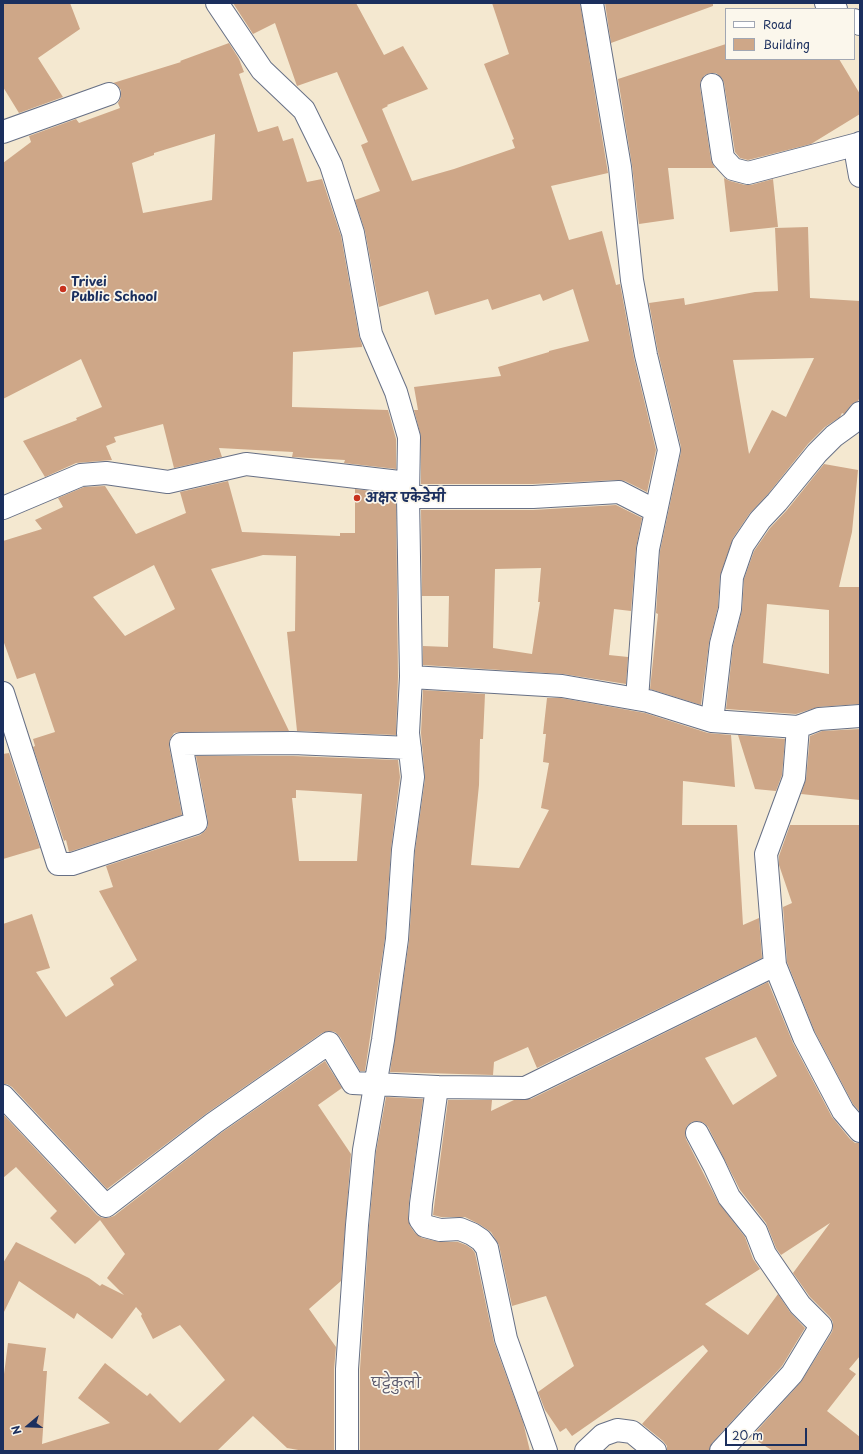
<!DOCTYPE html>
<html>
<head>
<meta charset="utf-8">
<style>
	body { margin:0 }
	#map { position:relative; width:863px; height:1454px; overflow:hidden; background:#f4e8d0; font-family:"Playpen Sans",sans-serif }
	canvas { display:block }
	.frame { position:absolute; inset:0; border:4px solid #1b2f5e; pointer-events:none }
	.legend { position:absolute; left:725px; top:8px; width:130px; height:52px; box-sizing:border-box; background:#fbf7ec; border:1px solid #a1a7b3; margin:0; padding:5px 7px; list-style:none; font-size:12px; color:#1b2f5e }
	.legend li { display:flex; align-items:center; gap:8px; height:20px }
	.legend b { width:20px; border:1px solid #a1a7b3 }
	.north { position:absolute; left:8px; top:1406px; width:40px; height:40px; -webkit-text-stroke:3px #fbf7ec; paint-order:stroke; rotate:251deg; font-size:11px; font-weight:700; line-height:16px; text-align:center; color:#1b2f5e }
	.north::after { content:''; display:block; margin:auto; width:14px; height:18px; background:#1b2f5e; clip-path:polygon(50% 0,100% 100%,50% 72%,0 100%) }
	.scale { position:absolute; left:725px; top:1428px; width:82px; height:18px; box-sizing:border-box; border:2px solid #1b2f5e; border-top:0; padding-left:5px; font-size:12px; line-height:14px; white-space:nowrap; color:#1b2f5e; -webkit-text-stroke:3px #fbf7ec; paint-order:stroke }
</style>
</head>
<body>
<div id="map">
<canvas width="863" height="1454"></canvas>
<div class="frame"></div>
<ul class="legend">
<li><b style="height:5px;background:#fff"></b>Road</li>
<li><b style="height:11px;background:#cea788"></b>Building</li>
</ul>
<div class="north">N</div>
<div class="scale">20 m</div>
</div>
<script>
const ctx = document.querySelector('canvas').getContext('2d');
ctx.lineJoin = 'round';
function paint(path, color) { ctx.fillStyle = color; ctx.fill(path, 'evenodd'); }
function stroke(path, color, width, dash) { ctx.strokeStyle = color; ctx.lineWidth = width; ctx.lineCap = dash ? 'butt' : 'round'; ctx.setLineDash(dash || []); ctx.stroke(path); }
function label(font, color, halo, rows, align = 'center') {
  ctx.font = font + ' "Playpen Sans","Playpen Sans Deva",sans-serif'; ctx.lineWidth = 3.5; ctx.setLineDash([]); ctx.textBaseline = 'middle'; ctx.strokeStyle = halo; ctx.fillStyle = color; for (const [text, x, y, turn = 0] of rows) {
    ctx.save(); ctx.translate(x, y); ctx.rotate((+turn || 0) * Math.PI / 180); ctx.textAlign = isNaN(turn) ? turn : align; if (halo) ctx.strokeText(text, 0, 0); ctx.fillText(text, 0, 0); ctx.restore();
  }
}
const building = new Path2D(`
	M 3,3 L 70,3 L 80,29 L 38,58 L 63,97 L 19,113 L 3,87 Z
	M 233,3 L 356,3 L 384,55 L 403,46 L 428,89 L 387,105 L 388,106 L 382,109 L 412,181 L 454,169 L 515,148 L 512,140 L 514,139 L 484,64 L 509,54 L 492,3 L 580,3 L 608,173 L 551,186 L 569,240 L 602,231 L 616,285 L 620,284 L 634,358 L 656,450 L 647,492 L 625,481 L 618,480 L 533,484 L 421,484 L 421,437 L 414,410 L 418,410 L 414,387 L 501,376 L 498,367 L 549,352 L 549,351 L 589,341 L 573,289 L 543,301 L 540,294 L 492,310 L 488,299 L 435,315 L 428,291 L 379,307 L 365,231 L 355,200 L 380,191 L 361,145 L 368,142 L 337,72 L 297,86 L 275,23 L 253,34 Z
	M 605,3 L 713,3 L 713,6 L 611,43 Z
	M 229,43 L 239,59 L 244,72 L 239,74 L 258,132 L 278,126 L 283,141 L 293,138 L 307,182 L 322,179 L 341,236 L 359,336 L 362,345 L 362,347 L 293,352 L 292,407 L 388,410 L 396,439 L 396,469 L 344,463 L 345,460 L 292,457 L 293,452 L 219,448 L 222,457 L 174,468 L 163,424 L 114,437 L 116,442 L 106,446 L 112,460 L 76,463 L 45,477 L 23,441 L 77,420 L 76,418 L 102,407 L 81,359 L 3,399 L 3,163 L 31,142 L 29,136 L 76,119 L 79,123 L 120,108 L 118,103 L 121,97 L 121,90 L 117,85 L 113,83 L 181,62 L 180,61 ZM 215,134 L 212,200 L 143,213 L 132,163 L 154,155 L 154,153 Z
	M 726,44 L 726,59 L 839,59 L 860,94 L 860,114 L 811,144 L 748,160 L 740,158 L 735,152 L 724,83 L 722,78 L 716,73 L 711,73 L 705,75 L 701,80 L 700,87 L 711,160 L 715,168 L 668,168 L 674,219 L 639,224 L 632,165 L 618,79 Z
	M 724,178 L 730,181 L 745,185 L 751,185 L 773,179 L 778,227 L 730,232 Z
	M 808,227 L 810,298 L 860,301 L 860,397 L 858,401 L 851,405 L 844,414 L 842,413 L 840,417 L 825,427 L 808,444 L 768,494 L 750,513 L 733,538 L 720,576 L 718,607 L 709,643 L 701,705 L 650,689 L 658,614 L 656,613 L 660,551 L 681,452 L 681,447 L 658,352 L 649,303 L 684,298 L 685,305 L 755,292 L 778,291 L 775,228 ZM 814,358 L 786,417 L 772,410 L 749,454 L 733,360 Z
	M 824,464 L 858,470 L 852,532 L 839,587 L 860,587 L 860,704 L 818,707 L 796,714 L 726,709 L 733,646 L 742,610 L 744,579 L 754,551 L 770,528 L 787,510 ZM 767,604 L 829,610 L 829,674 L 763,663 Z
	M 228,481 L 242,532 L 340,536 L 340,533 L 355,533 L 355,489 L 396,494 L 398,677 L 396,735 L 297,731 L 287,632 L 295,631 L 296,556 L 263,555 L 211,569 L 289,731 L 181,732 L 174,733 L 170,739 L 169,746 L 182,815 L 69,852 L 66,840 L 64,841 L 33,747 L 35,746 L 33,739 L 55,732 L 35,673 L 17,679 L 3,640 L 3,541 L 42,529 L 35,520 L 63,507 L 58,498 L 84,487 L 105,486 L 136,534 L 186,513 L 180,492 ZM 154,565 L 175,609 L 125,636 L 93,597 Z
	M 616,505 L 642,518 L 636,548 L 631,611 L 614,609 L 609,655 L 628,657 L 626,684 L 563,674 L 423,665 L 423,646 L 448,647 L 449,596 L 422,596 L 421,510 L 533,510 ZM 541,568 L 538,602 L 540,602 L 532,654 L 493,648 L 495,569 Z
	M 423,690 L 485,694 L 483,739 L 480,739 L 479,785 L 471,865 L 519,868 L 549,810 L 541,808 L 549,763 L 543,762 L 546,734 L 543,734 L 547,698 L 561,698 L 645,713 L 708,733 L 731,735 L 735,787 L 683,781 L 682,825 L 737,825 L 743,925 L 759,918 L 762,958 L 537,1068 L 528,1047 L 494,1062 L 493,1075 L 390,1072 L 409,941 L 415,851 L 425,779 L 421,733 Z
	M 860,729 L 860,800 L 801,794 L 806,779 L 810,736 L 822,731 Z
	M 738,735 L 785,739 L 782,775 L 776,791 L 755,789 Z
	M 9,753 L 40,848 L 3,859 L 3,754 Z
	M 196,756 L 293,756 L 398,760 L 400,777 L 391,849 L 385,938 L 365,1071 L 360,1071 L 340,1037 L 335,1032 L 329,1031 L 322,1033 L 207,1113 L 107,1189 L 12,1087 L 7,1084 L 3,1084 L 3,924 L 32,914 L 50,968 L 36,972 L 66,1017 L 114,985 L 110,978 L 137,960 L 99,891 L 113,887 L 106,866 L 200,835 L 205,831 L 208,826 L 208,821 ZM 296,790 L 362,794 L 357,861 L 299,861 L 292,798 L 296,798 Z
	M 790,825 L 860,825 L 860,1112 L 853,1104 L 815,1032 L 787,962 L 783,907 L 792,903 L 779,865 L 779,856 Z
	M 768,982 L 793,1043 L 832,1117 L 850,1139 L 855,1143 L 860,1143 L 860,1356 L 849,1369 L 856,1374 L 827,1411 L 860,1437 L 860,1451 L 773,1451 L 751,1437 L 801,1382 L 832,1332 L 833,1328 L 833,1322 L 830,1317 L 810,1297 L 793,1273 L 830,1223 L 781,1255 L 776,1248 L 766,1223 L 740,1190 L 708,1127 L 704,1123 L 698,1121 L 692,1122 L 687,1126 L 685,1132 L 686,1139 L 718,1202 L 745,1237 L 753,1259 L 760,1269 L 705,1304 L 748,1335 L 778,1294 L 790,1312 L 805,1328 L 782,1366 L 712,1443 L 709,1451 L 667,1451 L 667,1446 L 663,1441 L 642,1424 L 708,1351 L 703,1345 L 572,1436 L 566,1428 L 560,1432 L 545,1410 L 538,1392 L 574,1366 L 546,1296 L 512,1306 L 499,1245 L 491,1232 L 479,1224 L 465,1217 L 441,1217 L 433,1215 L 448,1100 L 492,1100 L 491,1111 L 514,1100 L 531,1099 ZM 756,1037 L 777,1076 L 733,1105 L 705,1058 Z
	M 325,1061 L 342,1088 L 318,1105 L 351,1154 L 341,1281 L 309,1309 L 336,1347 L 334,1369 L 334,1451 L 304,1451 L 287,1448 L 253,1416 L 217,1451 L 3,1451 L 3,1382 L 8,1343 L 46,1348 L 43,1371 L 47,1371 L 42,1444 L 110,1423 L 78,1398 L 105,1363 L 147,1396 L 150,1393 L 180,1423 L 225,1380 L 180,1325 L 153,1339 L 141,1316 L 142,1314 L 136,1307 L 112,1339 L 77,1313 L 74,1319 L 19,1281 L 3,1314 L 3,1263 L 16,1242 L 89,1278 L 100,1286 L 102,1284 L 124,1295 L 107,1278 L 125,1254 L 100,1220 L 75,1244 L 50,1218 L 57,1211 L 16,1167 L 3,1178 L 3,1114 L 97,1215 L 102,1218 L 108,1218 L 114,1216 L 221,1133 Z
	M 386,1097 L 423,1099 L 409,1203 L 408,1218 L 410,1226 L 415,1233 L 422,1238 L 440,1242 L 458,1242 L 466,1245 L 472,1249 L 475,1253 L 494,1342 L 523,1422 L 530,1451 L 360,1451 L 360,1369 L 369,1226 L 376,1152 Z`);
const street = new Path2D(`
	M 217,3 L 262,70 L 304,110 L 331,165 L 353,233 L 371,334 L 396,392 L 409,437 L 408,497 L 411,677 L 562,686 L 648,701 L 712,721 L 798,727 L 819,719 L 860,716
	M 592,3 L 620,167 L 632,280 L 646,355 L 669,450 L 648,549 L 637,699
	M 712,85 L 723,158 L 733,169 L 748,173 L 858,144
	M 3,132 L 109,94
	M 860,143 L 858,144 L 857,159 L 860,176
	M 408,497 L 533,497 L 619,492 L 656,511
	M 3,508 L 81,475 L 106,473 L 168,482 L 246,464 L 408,483
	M 3,693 L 58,864 L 72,864 L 196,823 L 181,744 L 293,743 L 410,748
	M 712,721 L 721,644 L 730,609 L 732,577 L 743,545 L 760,520 L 777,502 L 817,453 L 834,436 L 852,423 L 860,413
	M 798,727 L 794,778 L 766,854 L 775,965 L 804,1037 L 843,1111 L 860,1131
	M 437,1087 L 421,1204 L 420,1219 L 425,1226 L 440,1230 L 460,1229 L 472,1234 L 481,1240 L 487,1248 L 506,1339 L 546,1451
	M 3,1096 L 106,1206 L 214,1123 L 329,1043 L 353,1083 L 437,1087 L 525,1088 L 775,965
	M 697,1133 L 714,1165 L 729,1197 L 756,1231 L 765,1254 L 800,1305 L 821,1326 L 792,1374 L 721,1451
	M 347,1451 L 347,1369 L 357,1225 L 364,1150 L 383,1040 L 397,939 L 403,850 L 413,777 L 408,733 L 411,677
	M 586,1451 L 603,1435 L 617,1430 L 632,1432 L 655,1451`);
const secondary = new Path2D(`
	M 826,3 L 836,9
	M 854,20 L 860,24`);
const markers = [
	[63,289,4,"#c8321e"],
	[357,498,4,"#c8321e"]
];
const poiNames = [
	["Trivei",71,282],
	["Public School",71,297],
	["अक्षर एकेडेमी",365,498]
];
const neighbourhoodNames = [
	["घट्टेकुलो",396,1384]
];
paint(building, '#cea788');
stroke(street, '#677086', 24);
stroke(secondary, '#677086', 24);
stroke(street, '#fff', 22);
stroke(secondary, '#fff', 22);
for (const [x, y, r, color] of markers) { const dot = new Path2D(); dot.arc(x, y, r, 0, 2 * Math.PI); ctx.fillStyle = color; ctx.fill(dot); stroke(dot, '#fbf7ec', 1.5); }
label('bold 13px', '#1b2f5e', '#fbf7ec', poiNames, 'left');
label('14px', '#5a596d', '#fbf7ec', neighbourhoodNames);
</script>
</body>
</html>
